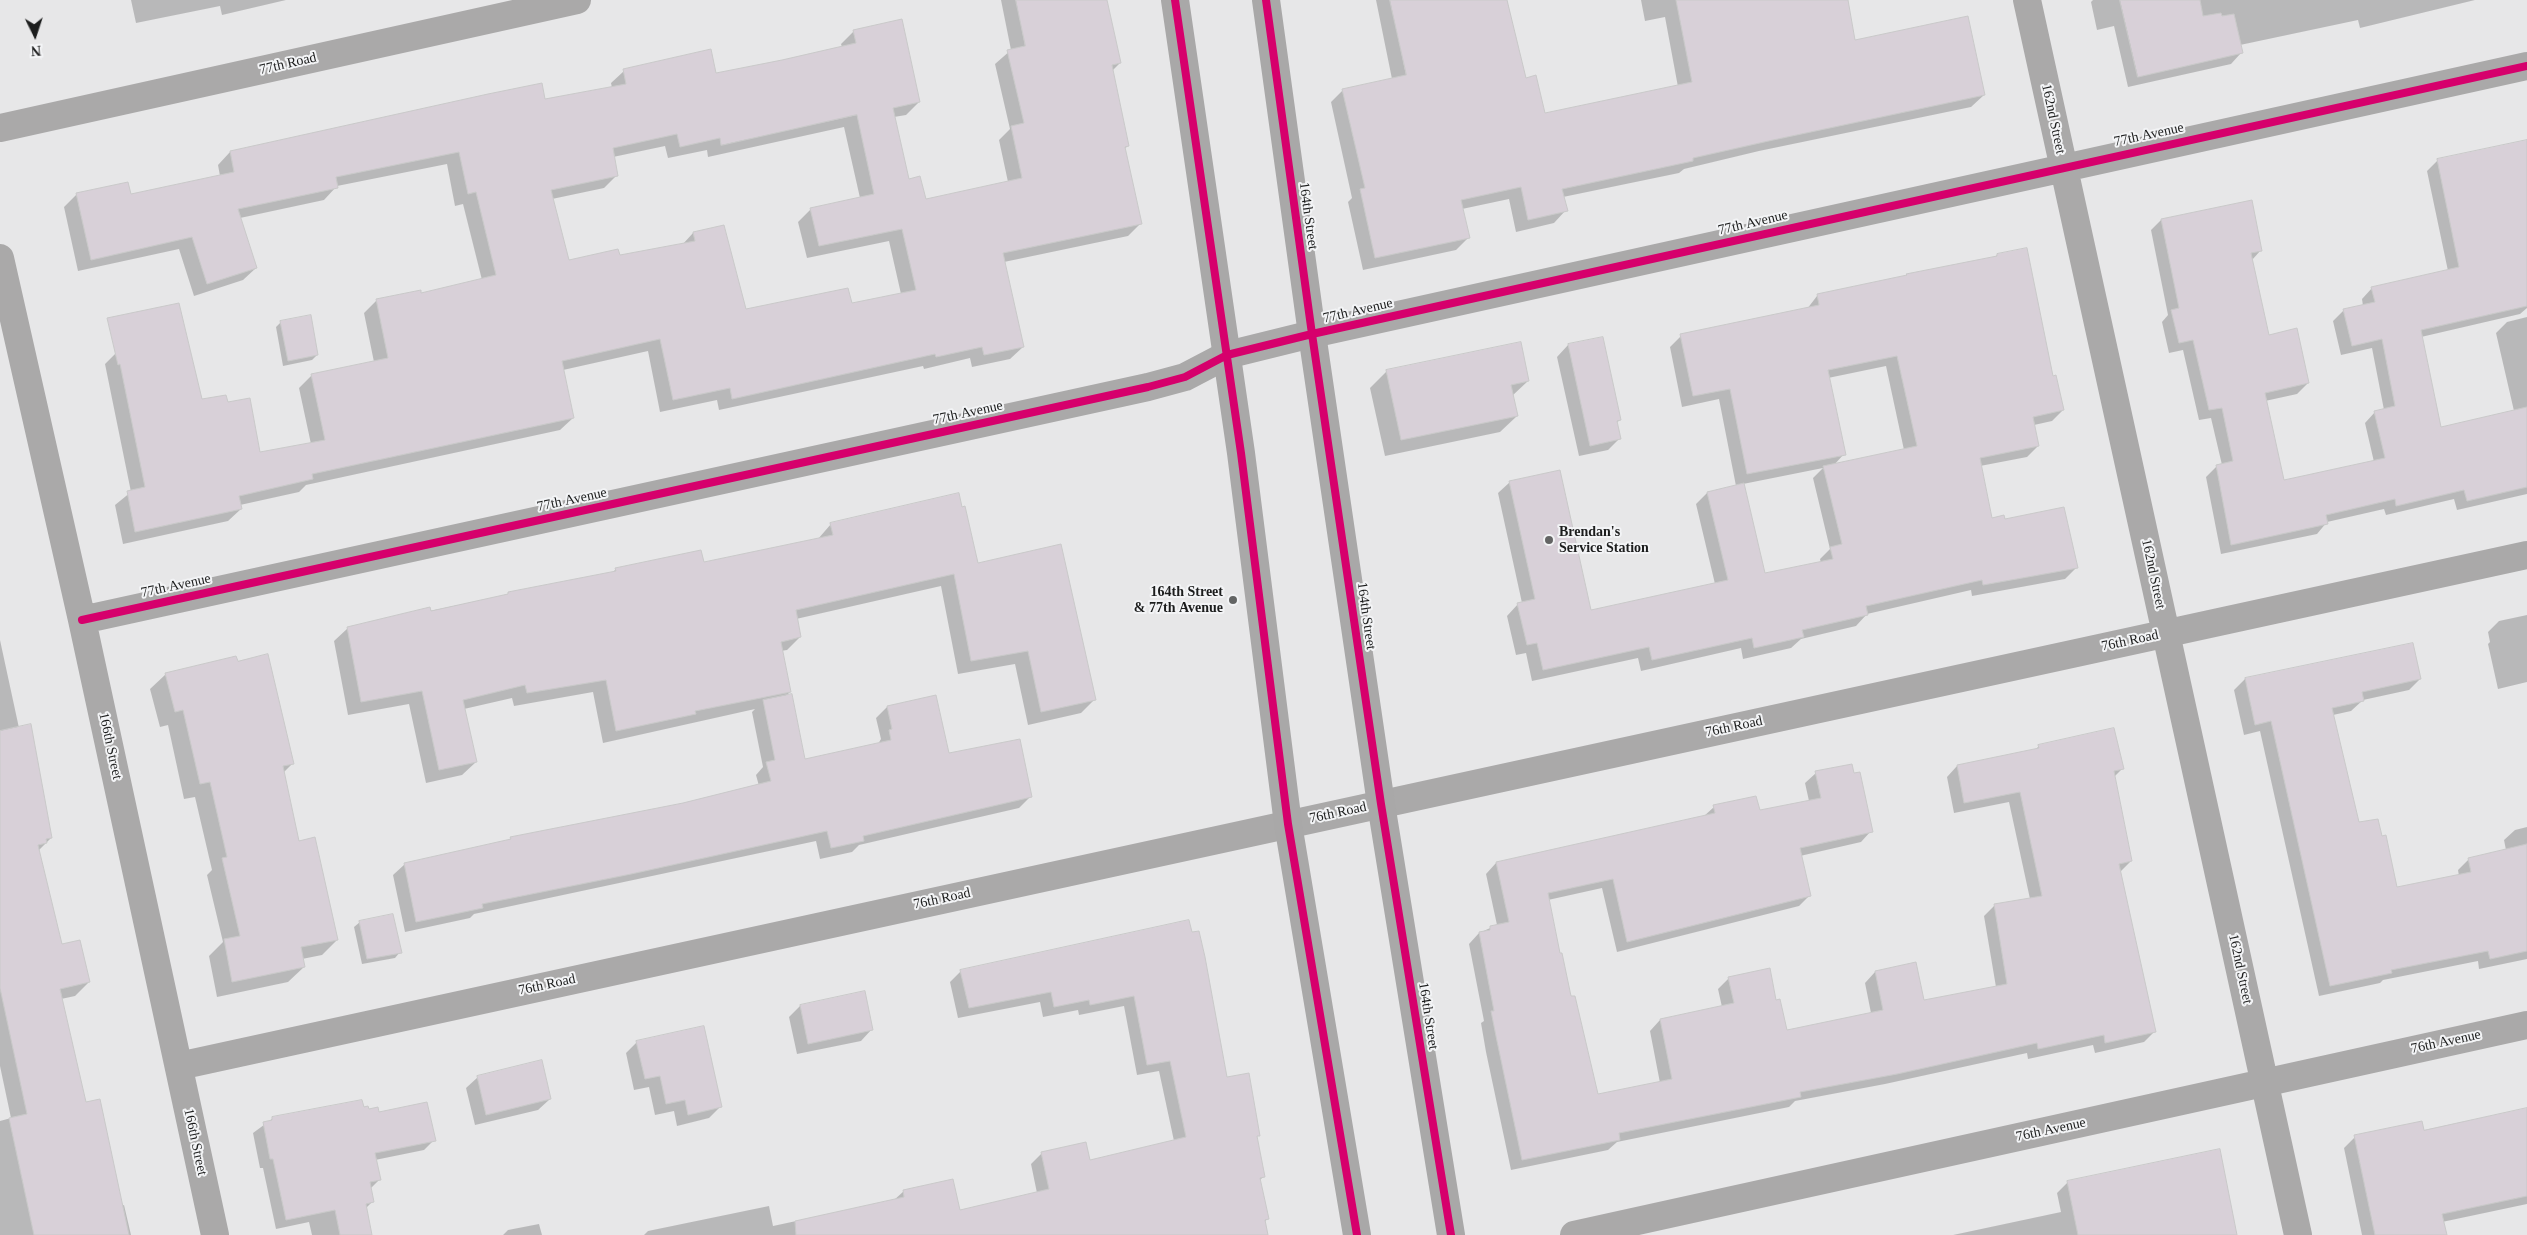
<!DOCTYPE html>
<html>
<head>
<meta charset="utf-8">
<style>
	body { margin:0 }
	#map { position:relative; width:2527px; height:1235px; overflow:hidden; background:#e7e7e8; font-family:Georgia,serif }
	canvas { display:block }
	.north { position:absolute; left:10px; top:10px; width:50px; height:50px; -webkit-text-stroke:4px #f3f4f6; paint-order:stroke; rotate:176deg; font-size:14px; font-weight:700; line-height:20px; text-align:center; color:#1c1d1d }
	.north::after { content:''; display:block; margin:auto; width:18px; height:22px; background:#1c1d1d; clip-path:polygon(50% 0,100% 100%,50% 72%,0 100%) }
</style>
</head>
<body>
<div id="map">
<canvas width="2527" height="1235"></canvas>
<div class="north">N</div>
</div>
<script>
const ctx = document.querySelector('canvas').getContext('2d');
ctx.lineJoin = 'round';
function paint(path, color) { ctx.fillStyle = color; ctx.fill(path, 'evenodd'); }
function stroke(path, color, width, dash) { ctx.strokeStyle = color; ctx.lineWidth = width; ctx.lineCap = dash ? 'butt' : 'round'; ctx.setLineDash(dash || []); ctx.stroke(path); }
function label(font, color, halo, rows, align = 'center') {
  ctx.font = font + ' Georgia,serif'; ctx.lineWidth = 4; ctx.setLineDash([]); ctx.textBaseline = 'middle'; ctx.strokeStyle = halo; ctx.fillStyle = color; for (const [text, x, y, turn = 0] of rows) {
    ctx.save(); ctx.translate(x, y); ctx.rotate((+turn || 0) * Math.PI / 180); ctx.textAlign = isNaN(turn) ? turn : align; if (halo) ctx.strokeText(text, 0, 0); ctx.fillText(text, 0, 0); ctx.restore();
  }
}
const shadow = new Path2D(`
	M 131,0 L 286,0 L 222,15 L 220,6 L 136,23 Z
	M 1001,0 L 1106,0 L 1120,63 L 1112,71 L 1128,146 L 1124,149 L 1141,223 L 1128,236 L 1004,262 L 1023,347 L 1010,359 L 972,367 L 970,358 L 924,369 L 923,366 L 719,410 L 717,400 L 660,412 L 648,351 L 563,370 L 573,418 L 560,430 L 306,485 L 299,492 L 240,505 L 241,509 L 228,521 L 123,544 L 115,505 L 131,492 L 105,364 L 118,351 L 201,401 L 227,404 L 259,454 L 311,444 L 299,388 L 312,375 L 374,362 L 364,313 L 376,301 L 421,294 L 482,280 L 463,204 L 455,206 L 447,164 L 337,186 L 324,200 L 240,218 L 256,268 L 243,280 L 194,296 L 179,249 L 78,271 L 64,207 L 77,194 L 130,195 L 220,176 L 218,165 L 230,152 L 612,88 L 611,83 L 624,71 L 715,75 L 842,47 L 841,44 L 854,31 L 919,102 L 906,115 L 894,117 L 908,180 L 925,201 L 1008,182 L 999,140 L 1010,129 L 995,64 L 1011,50 ZM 844,127 L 860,198 L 811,209 L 798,222 L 807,258 L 889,241 L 901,294 L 851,305 L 745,310 L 723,226 L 693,233 L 682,245 L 619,257 L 568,262 L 552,199 L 604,188 L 617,175 L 613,157 L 665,146 L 668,158 L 707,150 L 708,157 Z
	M 1376,0 L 1507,0 L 1525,79 L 1544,115 L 1678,87 L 1665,17 L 1645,21 L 1641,0 L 1847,0 L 1854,41 L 1984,95 L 1971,107 L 1759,151 L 1684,169 L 1679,173 L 1563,197 L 1566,210 L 1554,223 L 1516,232 L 1509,199 L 1462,209 L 1468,238 L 1456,250 L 1363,270 L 1348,202 L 1352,198 L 1331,102 L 1343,90 L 1392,79 Z
	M 2093,0 L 2475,0 L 2360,28 L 2358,20 L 2240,45 L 2241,53 L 2231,64 L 2128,87 L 2114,26 L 2097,30 L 2091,2 Z
	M 2527,141 L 2527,308 L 2520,314 L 2421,337 L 2441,429 L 2514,411 L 2496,333 L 2507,322 L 2527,317 L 2527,494 L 2457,510 L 2454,499 L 2386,515 L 2384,509 L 2327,522 L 2317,534 L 2221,554 L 2206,477 L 2217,466 L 2222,465 L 2211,418 L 2199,420 L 2183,350 L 2169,353 L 2162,322 L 2168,315 L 2151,230 L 2161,220 L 2251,201 L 2261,250 L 2252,260 L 2268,336 L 2308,383 L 2297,394 L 2265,401 L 2283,482 L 2374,462 L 2365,423 L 2375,412 L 2384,410 L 2372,348 L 2341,355 L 2333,321 L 2344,310 L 2363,306 L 2362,299 L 2372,288 L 2448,271 L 2427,171 L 2438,160 Z
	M 1997,255 L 2052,377 L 2063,410 L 2052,421 L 2034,425 L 2038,446 L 2027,457 L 1980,466 L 1991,520 L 2004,520 L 2076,568 L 2065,579 L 1972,596 L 1971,590 L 1867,614 L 1856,626 L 1801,639 L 1791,648 L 1743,659 L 1741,648 L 1641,671 L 1638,658 L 1532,681 L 1526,653 L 1516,655 L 1507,616 L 1518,604 L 1522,603 L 1498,493 L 1510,482 L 1590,612 L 1715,584 L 1696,504 L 1707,493 L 1736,486 L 1719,399 L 1682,407 L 1670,347 L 1681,336 L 1807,309 L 1817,296 L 1904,277 L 1907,275 L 1994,258 ZM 1886,366 L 1904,450 L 1834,465 L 1844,454 L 1828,378 ZM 1823,468 L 1813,478 L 1830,549 L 1820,559 L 1821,563 L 1764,574 L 1743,484 Z
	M 281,322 L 317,355 L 312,360 L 283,366 L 276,327 Z
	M 1568,345 L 1620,420 L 1616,423 L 1619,439 L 1608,450 L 1579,456 L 1557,357 Z
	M 1387,371 L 1528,381 L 1512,396 L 1517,416 L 1500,432 L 1385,456 L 1370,388 Z
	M 831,524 L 977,564 L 1094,700 L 1081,713 L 1028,725 L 1015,664 L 958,674 L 941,586 L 796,619 L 800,637 L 787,650 L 781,651 L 790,692 L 785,697 L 804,760 L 878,744 L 881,739 L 876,718 L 887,707 L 948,755 L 1030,797 L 1019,808 L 859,845 L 852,852 L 820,859 L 816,841 L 474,914 L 470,918 L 405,932 L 393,875 L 405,864 L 508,841 L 511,838 L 683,804 L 759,786 L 756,775 L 763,767 L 752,712 L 755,709 L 603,743 L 593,692 L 514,706 L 512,698 L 464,709 L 476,762 L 462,775 L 426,783 L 409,704 L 348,715 L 334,641 L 348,628 L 612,573 L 616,569 L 703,564 L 818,539 Z
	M 2527,615 L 2527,682 L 2498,689 L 2488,644 L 2490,642 L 2488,632 L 2499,621 Z
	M 0,640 L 19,728 L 51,838 L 38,851 L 61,946 L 89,982 L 75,996 L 61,999 L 85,1103 L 121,1206 L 124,1205 L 131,1235 L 0,1235 L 0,1121 L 11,1118 L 0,1066 Z
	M 166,674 L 293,763 L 283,773 L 298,843 L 337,940 L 322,955 L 302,959 L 304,967 L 288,982 L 217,997 L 209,956 L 223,942 L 207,875 L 212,870 L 195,797 L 184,799 L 168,725 L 160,727 L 150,689 Z
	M 2245,679 L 2420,679 L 2409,690 L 2363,700 L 2351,711 L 2333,715 L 2358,824 L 2396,889 L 2459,876 L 2458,870 L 2469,859 L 2506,850 L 2504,840 L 2515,830 L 2527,827 L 2527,959 L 2479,969 L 2478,961 L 2383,980 L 2380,983 L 2319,996 L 2260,731 L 2244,735 L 2234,690 Z
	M 2039,746 L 2122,769 L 2114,777 L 2131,861 L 2120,872 L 2154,1032 L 2144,1042 L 2095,1053 L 2093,1045 L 2028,1059 L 2027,1053 L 1885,1084 L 1795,1101 L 1789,1107 L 1617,1142 L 1608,1150 L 1511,1170 L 1486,1052 L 1481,1023 L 1484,1021 L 1469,944 L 1479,933 L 1497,925 L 1486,874 L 1496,863 L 1703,817 L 1714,807 L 1759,811 L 1809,801 L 1805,783 L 1816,773 L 1871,831 L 1861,842 L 1800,856 L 1810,895 L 1799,906 L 1617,952 L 1602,888 L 1548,900 L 1570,998 L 1597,1096 L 1660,1083 L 1650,1031 L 1660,1020 L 1722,1007 L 1718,989 L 1729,978 L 1775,1002 L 1786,1031 L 1871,1013 L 1865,983 L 1875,972 L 1923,1001 L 1996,987 L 1984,916 L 1994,906 L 2030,899 L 2009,802 L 1954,813 L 1947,777 L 1957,766 L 2035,750 Z
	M 1188,921 L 1226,1079 L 1258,1135 L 1256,1138 L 1264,1176 L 1259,1181 L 1267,1219 L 1264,1223 L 1266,1235 L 644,1235 L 648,1231 L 769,1206 L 773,1226 L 894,1200 L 904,1191 L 959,1211 L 1037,1193 L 1031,1164 L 1042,1153 L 1089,1161 L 1174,1141 L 1159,1071 L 1137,1075 L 1124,1006 L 1079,1015 L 1078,1010 L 1043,1017 L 1040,1002 L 958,1018 L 950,982 L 961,971 Z
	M 360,922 L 400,952 L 395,958 L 362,964 L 354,927 Z
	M 800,1006 L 872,1029 L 861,1041 L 797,1054 L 789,1017 Z
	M 637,1042 L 720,1107 L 709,1118 L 677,1126 L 674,1111 L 655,1115 L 649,1087 L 634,1090 L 626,1053 Z
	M 478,1077 L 550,1099 L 538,1110 L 475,1125 L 466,1088 Z
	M 363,1108 L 378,1113 L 434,1140 L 424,1150 L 375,1160 L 379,1180 L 370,1189 L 372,1202 L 365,1209 L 366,1235 L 312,1235 L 309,1222 L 276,1229 L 263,1168 L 260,1168 L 253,1133 L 272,1119 Z
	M 2527,1109 L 2527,1204 L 2442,1222 L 2445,1235 L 2362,1235 L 2344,1148 L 2355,1137 L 2423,1131 Z
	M 2068,1182 L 2236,1235 L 1953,1235 L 2061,1212 L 2057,1193 Z
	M 539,1224 L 542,1235 L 503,1235 L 508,1230 Z`);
const building = new Path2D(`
	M 1016,0 L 1107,0 L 1121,63 L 1112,65 L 1129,146 L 1125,147 L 1142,224 L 1003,253 L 1024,347 L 984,355 L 982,347 L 936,357 L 935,354 L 732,399 L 730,388 L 673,400 L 660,339 L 562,361 L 574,418 L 312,474 L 313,479 L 239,496 L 242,509 L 135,532 L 127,491 L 145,487 L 120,364 L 118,365 L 107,318 L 179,303 L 202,399 L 226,395 L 228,402 L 250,398 L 260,452 L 325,440 L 311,374 L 388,358 L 376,299 L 421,290 L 421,293 L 496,275 L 476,192 L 468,194 L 459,152 L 336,177 L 338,188 L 238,209 L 257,268 L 207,284 L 192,237 L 91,260 L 76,193 L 128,182 L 131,194 L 234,172 L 230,151 L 488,94 L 542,83 L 545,99 L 626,84 L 623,69 L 711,49 L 716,73 L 782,60 L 856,43 L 853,30 L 902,19 L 920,102 L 893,108 L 909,179 L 920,176 L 926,199 L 1022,178 L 1011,126 L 1024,123 L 1007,50 L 1025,46 ZM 857,115 L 874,194 L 810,208 L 819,246 L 902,229 L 916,290 L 852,303 L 848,288 L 746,309 L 724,225 L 693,232 L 695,241 L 620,255 L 618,249 L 569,260 L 551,190 L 618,176 L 613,148 L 677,134 L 680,147 L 720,138 L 721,145 Z
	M 1390,0 L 1507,0 L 1526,78 L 1536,75 L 1545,113 L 1692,82 L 1676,0 L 1848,0 L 1855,40 L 1968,16 L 1985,95 L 1773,140 L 1693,158 L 1693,161 L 1562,189 L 1568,211 L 1528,220 L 1521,187 L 1461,200 L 1470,238 L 1375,258 L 1360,189 L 1365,188 L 1342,89 L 1406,75 Z
	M 2120,0 L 2200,0 L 2203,16 L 2221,13 L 2222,16 L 2234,14 L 2243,53 L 2138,77 Z
	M 2527,140 L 2527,306 L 2421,330 L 2441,427 L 2527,407 L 2527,487 L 2467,501 L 2464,490 L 2396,506 L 2395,499 L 2326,515 L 2328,524 L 2231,545 L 2216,465 L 2233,461 L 2222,408 L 2209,410 L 2193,340 L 2179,343 L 2171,310 L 2179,308 L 2161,219 L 2252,200 L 2262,251 L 2251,253 L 2269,335 L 2297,328 L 2309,383 L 2265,393 L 2284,480 L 2385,458 L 2374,411 L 2395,406 L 2382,339 L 2352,346 L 2343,309 L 2375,302 L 2371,287 L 2459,267 L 2437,159 Z
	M 2027,248 L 2053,376 L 2056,375 L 2064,410 L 2033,417 L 2039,446 L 1980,458 L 1992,518 L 2004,515 L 2005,519 L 2064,507 L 2078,568 L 1983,585 L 1982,580 L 1866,606 L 1868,615 L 1802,630 L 1804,637 L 1754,648 L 1752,638 L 1652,660 L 1649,647 L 1543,670 L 1537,643 L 1527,645 L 1517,603 L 1535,599 L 1509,481 L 1560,470 L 1591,610 L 1728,580 L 1707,492 L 1744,483 L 1765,573 L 1833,559 L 1830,547 L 1842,544 L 1823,466 L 1917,446 L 1897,356 L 1828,370 L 1846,455 L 1747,474 L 1730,389 L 1693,396 L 1680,334 L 1819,305 L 1817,294 L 1907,275 L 1906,274 L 1997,256 L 1997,254 Z
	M 311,315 L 318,355 L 288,361 L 280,321 Z
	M 1603,337 L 1621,420 L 1617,421 L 1621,439 L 1590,446 L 1568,344 Z
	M 1521,342 L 1529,381 L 1511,385 L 1518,416 L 1401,440 L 1386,370 Z
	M 959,493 L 962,507 L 965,506 L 978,563 L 1061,544 L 1096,700 L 1041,712 L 1028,651 L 971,661 L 954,574 L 796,610 L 801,637 L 781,642 L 791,692 L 695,711 L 696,714 L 616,731 L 606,680 L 527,693 L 525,685 L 463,700 L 477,762 L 439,770 L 422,691 L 361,702 L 347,627 L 430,607 L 431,611 L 508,594 L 508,592 L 616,571 L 615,568 L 701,550 L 704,562 L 833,535 L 830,523 Z
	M 2413,643 L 2421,679 L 2362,692 L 2364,701 L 2332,708 L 2359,822 L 2378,819 L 2382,836 L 2386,835 L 2397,887 L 2471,872 L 2468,858 L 2527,844 L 2527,951 L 2490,959 L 2488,951 L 2391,970 L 2392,973 L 2330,986 L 2271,721 L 2255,725 L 2245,678 Z
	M 268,654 L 294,764 L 283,766 L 299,841 L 315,837 L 338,940 L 301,947 L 305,967 L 232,982 L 224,939 L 240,936 L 222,858 L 227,857 L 210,782 L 200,784 L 183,710 L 175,712 L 165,673 L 236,656 L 238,661 Z
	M 792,694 L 805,759 L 891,740 L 889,730 L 892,729 L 887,706 L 936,695 L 949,753 L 1020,739 L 1032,797 L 863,836 L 864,841 L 831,848 L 827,831 L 631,874 L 482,904 L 483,908 L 416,922 L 404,863 L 511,839 L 510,837 L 683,803 L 771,781 L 766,762 L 775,760 L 763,700 Z
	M 31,724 L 52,838 L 46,839 L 47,843 L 38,845 L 62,944 L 80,940 L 90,982 L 60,989 L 86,1102 L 100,1099 L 129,1235 L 34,1235 L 9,1118 L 27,1114 L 0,988 L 0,731 Z
	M 2114,728 L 2124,769 L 2114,771 L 2132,861 L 2119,864 L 2156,1032 L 2105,1043 L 2104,1035 L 2038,1049 L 2037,1043 L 1897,1074 L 1800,1092 L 1801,1097 L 1619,1133 L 1620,1140 L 1522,1160 L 1497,1041 L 1491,1011 L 1494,1011 L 1479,932 L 1490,930 L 1490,926 L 1509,922 L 1496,862 L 1715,813 L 1713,805 L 1756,796 L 1760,810 L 1821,798 L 1815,771 L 1852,764 L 1854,773 L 1860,772 L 1873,832 L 1800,848 L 1811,896 L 1627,942 L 1613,879 L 1548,893 L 1560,953 L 1562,953 L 1571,996 L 1575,996 L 1598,1094 L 1672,1079 L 1660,1019 L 1734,1003 L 1728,977 L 1770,968 L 1776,1000 L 1780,999 L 1787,1030 L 1883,1010 L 1875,971 L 1916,962 L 1924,1000 L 2007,984 L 1994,904 L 2042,896 L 2020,792 L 1964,803 L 1957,765 L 2039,748 L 2038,745 Z
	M 393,914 L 402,953 L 367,959 L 359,921 Z
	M 1189,920 L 1192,932 L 1199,931 L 1205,957 L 1227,1077 L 1249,1073 L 1260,1136 L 1257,1136 L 1265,1177 L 1260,1178 L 1269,1219 L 1265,1220 L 1268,1235 L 796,1235 L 795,1221 L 904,1197 L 903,1190 L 953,1179 L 960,1210 L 1049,1189 L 1041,1152 L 1086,1142 L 1090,1160 L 1186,1137 L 1170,1061 L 1147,1065 L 1134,996 L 1090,1005 L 1089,1000 L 1054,1007 L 1051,992 L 969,1008 L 960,970 Z
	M 865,991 L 873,1030 L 808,1044 L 800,1005 Z
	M 704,1026 L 722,1107 L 688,1115 L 685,1100 L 666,1104 L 660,1076 L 645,1079 L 636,1041 Z
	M 542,1060 L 551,1099 L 486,1115 L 477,1076 Z
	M 362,1100 L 364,1107 L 368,1106 L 369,1109 L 378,1107 L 379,1112 L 427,1102 L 436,1141 L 375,1153 L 381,1180 L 370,1182 L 374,1202 L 366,1204 L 372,1235 L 340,1235 L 335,1210 L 286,1220 L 273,1159 L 270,1159 L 263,1122 L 272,1120 L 272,1117 Z
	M 2527,1108 L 2527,1196 L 2442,1214 L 2447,1235 L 2375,1235 L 2354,1135 L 2422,1121 L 2424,1130 Z
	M 2220,1149 L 2237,1235 L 2078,1235 L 2067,1181 Z`);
const street = new Path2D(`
	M 2027,0 L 2298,1235
	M 0,128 L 577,0
	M 0,258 L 82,620 L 215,1235
	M 82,620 L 1148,387 L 1185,377 L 1227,355 L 1312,334 L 2527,66
	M 179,1066 L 2527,555
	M 1574,1235 L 2527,1025`);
const secondary = new Path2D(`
	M 1175,0 L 1241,453 L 1288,824 L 1357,1235
	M 1266,0 L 1312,334 L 1381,804 L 1451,1235`);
const cycleway = new Path2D(`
	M 1175,0 L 1241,453 L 1288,824 L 1357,1235
	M 1266,0 L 1312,334 L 1381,804 L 1451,1235
	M 82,620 L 1148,387 L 1185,377 L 1227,355 L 1312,334 L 2527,66`);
const markers = [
	[1549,540,5,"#636464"],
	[1233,600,5,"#636464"]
];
const streetNames = [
	["77th Road",288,64,-13],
	["162nd Street",2053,119,78],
	["77th Avenue",2149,135,-12],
	["164th Street",1308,216,82],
	["77th Avenue",1753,223,-13],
	["77th Avenue",1358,311,-13],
	["77th Avenue",968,413,-12],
	["77th Avenue",572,500,-12],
	["162nd Street",2153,574,78],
	["77th Avenue",176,586,-12],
	["164th Street",1366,616,82],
	["76th Road",2130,641,-12],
	["76th Road",1734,727,-12],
	["166th Street",110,746,78],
	["76th Road",1338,813,-12],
	["76th Road",942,899,-12],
	["162nd Street",2240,969,78],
	["76th Road",547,985,-12],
	["164th Street",1428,1016,81],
	["76th Avenue",2446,1042,-12],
	["76th Avenue",2051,1130,-12],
	["166th Street",195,1142,78]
];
const poiNames = [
	["Brendan's",1559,532],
	["Service Station",1559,548],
	["164th Street",1223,592,"right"],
	["& 77th Avenue",1223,608,"right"]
];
paint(shadow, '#0003');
paint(building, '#d8d0d8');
stroke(building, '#c9c9c9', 1);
stroke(street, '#aaa9a9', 28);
stroke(secondary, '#a9a8a8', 28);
stroke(cycleway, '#d6006c', 8);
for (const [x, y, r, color] of markers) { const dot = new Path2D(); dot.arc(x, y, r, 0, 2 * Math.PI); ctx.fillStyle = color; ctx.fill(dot); stroke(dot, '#f3f4f6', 2); }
label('14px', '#1c1d1d', '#f3f4f6', streetNames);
label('bold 14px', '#1c1d1d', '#f3f4f6', poiNames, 'left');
</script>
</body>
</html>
